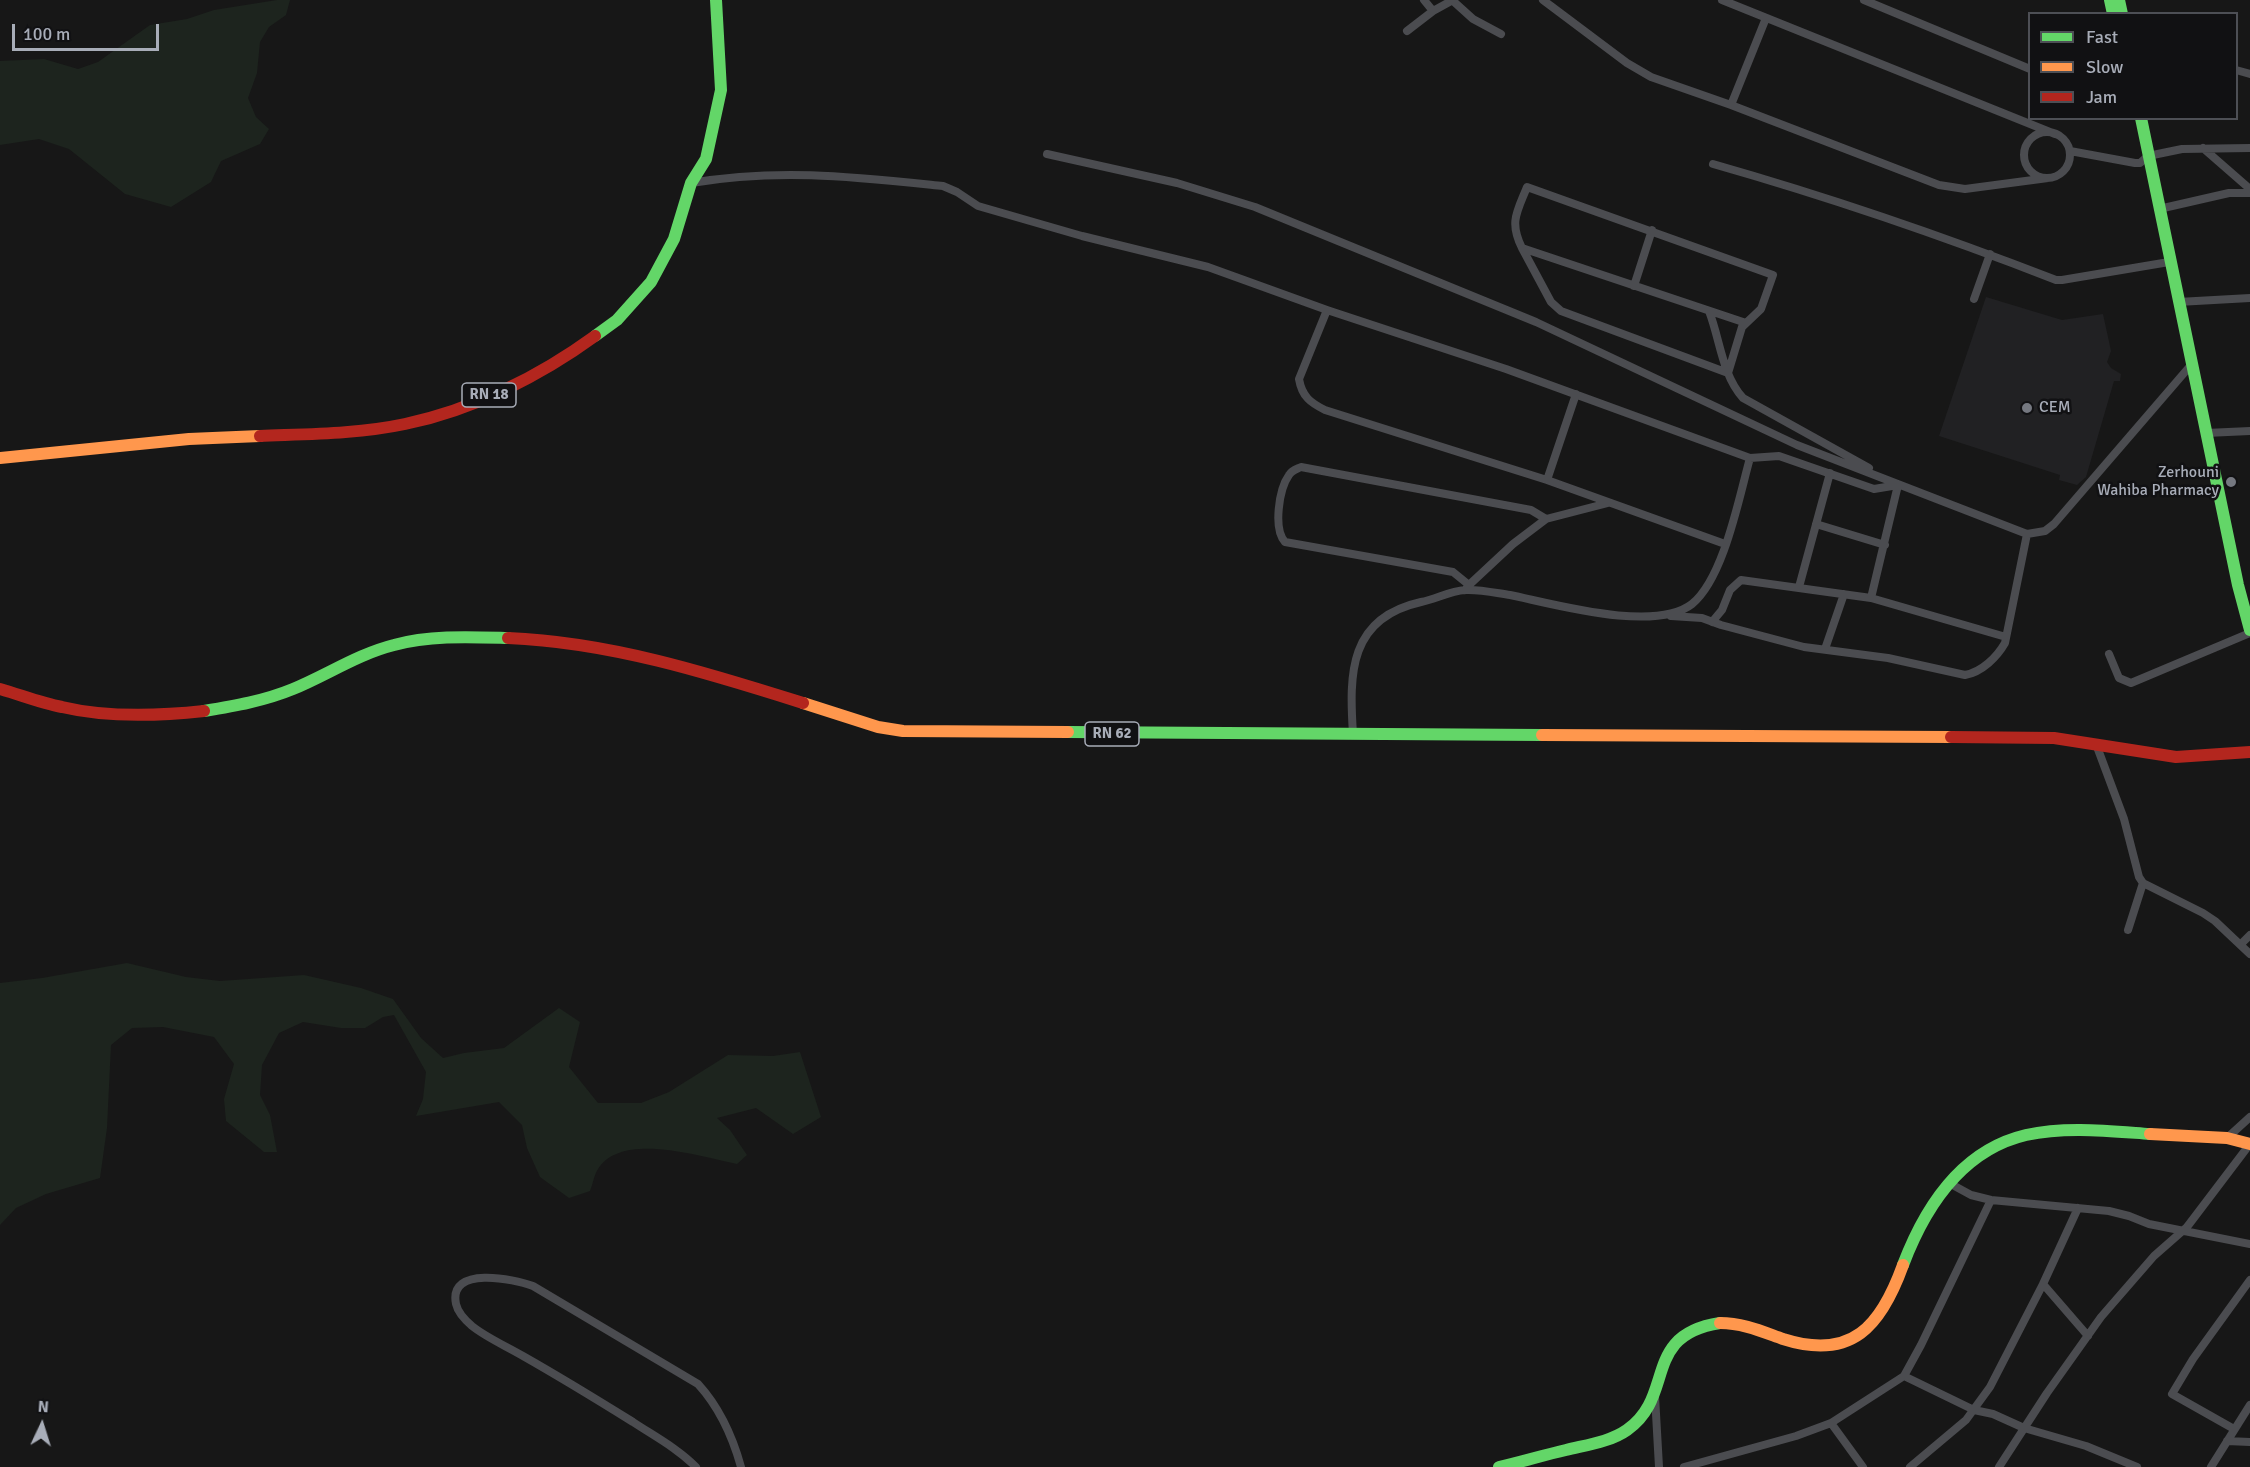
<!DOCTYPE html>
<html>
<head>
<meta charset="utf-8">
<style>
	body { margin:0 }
	#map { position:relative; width:2250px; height:1467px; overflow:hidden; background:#171717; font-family:Signika,sans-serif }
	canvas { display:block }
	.legend { position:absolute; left:2028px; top:12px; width:210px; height:108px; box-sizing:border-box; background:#111113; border:2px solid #4d4f55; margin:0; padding:8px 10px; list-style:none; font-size:18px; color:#a8adb8 }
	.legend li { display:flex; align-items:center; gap:12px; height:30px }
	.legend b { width:30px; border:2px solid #4d4f55 }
	.north { position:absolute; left:12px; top:1395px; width:60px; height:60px; -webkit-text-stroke:4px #111113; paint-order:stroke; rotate:4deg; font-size:16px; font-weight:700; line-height:24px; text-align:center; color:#a8adb8 }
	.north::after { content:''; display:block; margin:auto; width:21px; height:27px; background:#a8adb8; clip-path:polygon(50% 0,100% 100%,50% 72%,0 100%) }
	.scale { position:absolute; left:12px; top:24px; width:147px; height:27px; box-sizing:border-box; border:3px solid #a8adb8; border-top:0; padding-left:8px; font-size:18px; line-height:21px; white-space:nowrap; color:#a8adb8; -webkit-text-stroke:4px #111113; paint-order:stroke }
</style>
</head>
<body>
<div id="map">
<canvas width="2250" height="1467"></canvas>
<ul class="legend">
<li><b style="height:8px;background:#63d668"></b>Fast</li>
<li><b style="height:8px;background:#ff974d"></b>Slow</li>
<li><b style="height:8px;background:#b3261e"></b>Jam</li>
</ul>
<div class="north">N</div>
<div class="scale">100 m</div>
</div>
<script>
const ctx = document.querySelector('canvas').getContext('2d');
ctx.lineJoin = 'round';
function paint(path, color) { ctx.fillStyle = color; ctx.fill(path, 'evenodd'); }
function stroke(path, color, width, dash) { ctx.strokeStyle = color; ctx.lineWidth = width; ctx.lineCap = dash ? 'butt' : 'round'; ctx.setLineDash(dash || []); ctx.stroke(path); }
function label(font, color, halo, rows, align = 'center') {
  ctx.font = font + ' Signika,sans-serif'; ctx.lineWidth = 5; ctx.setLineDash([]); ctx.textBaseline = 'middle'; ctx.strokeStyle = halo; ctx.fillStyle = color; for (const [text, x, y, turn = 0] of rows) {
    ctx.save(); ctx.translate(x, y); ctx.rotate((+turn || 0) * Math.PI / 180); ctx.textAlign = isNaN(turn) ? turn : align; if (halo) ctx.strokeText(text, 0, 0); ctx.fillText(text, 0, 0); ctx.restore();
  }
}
const built = new Path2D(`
	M 1986,297 L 2062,320 L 2103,314 L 2111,351 L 2107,362 L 2111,368 L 2121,374 L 2120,381 L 2114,381 L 2086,477 L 2077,485 L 2059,480 L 2060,475 L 1939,436 Z`);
const green = new Path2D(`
	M 277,0 L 290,0 L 286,15 L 269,27 L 260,42 L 257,73 L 248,98 L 256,117 L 269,129 L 260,144 L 221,161 L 211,182 L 171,207 L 125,194 L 69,149 L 39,139 L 0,145 L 0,61 L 44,59 L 78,69 L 98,62 L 150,25 L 187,19 L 214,10 Z
	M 127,963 L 186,977 L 220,981 L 304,975 L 361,988 L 393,999 L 421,1038 L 443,1058 L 464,1053 L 504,1048 L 559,1008 L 580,1022 L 569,1067 L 598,1103 L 641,1103 L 669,1092 L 728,1055 L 773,1056 L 800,1052 L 821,1117 L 793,1134 L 756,1108 L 717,1118 L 730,1130 L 747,1155 L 737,1164 C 701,1157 622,1131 598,1169 C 594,1175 593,1184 590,1191 L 569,1198 L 540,1177 L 527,1148 L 522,1125 L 499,1102 L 416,1116 L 423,1099 L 426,1072 L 394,1015 L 383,1017 L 365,1028 L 341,1028 L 303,1022 L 279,1033 L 262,1065 L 260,1095 L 270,1115 L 277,1152 L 264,1152 L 226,1121 L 224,1099 L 234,1064 L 214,1037 L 163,1027 L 132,1028 L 111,1045 L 107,1128 L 100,1178 L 46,1194 L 16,1208 L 0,1225 L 0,983 L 42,978 Z`);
const street = new Path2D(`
	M 1424,0 L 1433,11
	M 1452,0 L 1473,19 L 1501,34
	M 1543,0 L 1627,63 L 1651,77 L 1731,105 L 1939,185 L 1965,189 L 2048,178
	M 1722,0 L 2055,134
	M 1864,0 L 2030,69
	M 1407,31 L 1433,11 L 1453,0
	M 2236,70 L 2250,74
	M 1731,105 L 1766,18
	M2024 155a23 23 0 1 1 46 0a23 23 0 1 1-46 0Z
	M 2203,148 L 2250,189
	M 2070,151 L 2135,163 L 2140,163 L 2148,156 L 2182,149 L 2250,148
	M 1047,154 L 1177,183 L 1255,207 L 1536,322 L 1797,445 L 2027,534 L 2045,531 L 2054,524 L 2191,365
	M 1713,164 C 1829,197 1943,236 2056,280 L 2062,280 L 2169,262
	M 691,183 C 779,168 855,177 943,186 L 957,192 L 978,206 L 1082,236 L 1208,267 L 1327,310 L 1506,369 L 1750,458 L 1779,456 L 1874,489 L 1898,485
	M 2159,209 L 2229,193 L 2250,193
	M 1522,248 L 1551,302 L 1561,311 L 1728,373 L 1742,327 L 1761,309 L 1773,275 L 1527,187 C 1517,212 1509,222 1522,248 L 1746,323
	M 1634,286 L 1652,230
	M 1974,299 L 1990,254
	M 2178,302 L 2250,298
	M 1327,310 L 1299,379 C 1302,397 1311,403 1325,410 L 1547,480 L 1725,544
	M 1709,311 C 1720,339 1722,375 1743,398 L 1869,468
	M 2206,433 L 2250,431
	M 1547,480 L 1576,394
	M 1816,524 L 1885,545
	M 1469,585 L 1513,544 L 1546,519
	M 1799,587 L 1830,473
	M 1465,590 L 1469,585 L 1453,572 L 1285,542 C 1273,529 1279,489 1289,475 C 1292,470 1297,469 1301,467 L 1531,510 L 1546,519 L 1608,503
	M 1871,598 L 1898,485
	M 1671,616 L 1702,618 L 1721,625 L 1804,647 L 1888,658 L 1965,675 C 1982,672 1997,657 2005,643 L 2027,534
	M 1712,622 L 1722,610 L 1730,590 L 1741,580 L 1871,598 L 2006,637
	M 1825,649 L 1844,594
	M 2109,654 L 2119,678 L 2131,683 L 2250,633
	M 1353,734 C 1349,673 1349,618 1421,602 C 1436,599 1450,591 1465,590 C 1479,589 1496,593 1510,595 C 1554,604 1655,633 1692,604 C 1724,578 1739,497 1750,458
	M 2096,744 L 2124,819 L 2139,877 L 2143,883 L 2203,913 L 2215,921 L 2250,954
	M 2128,930 L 2143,883
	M 2241,944 L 2250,935
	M 2227,1138 L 2250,1117
	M 1949,1183 L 1971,1195 L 1991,1200 L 2109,1211 L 2129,1216 L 2149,1224 L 2250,1244
	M 2043,1284 L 2088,1336
	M 1904,1376 L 1974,1410 L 1993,1414 L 2024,1428 L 2086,1446 L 2137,1467
	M 1655,1396 L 1659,1467
	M 1831,1423 L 1863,1467
	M 2234,1429 L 2172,1394 L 2193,1359 L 2250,1280
	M 2227,1441 L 2250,1442
	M 696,1467 C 677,1448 654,1436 633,1422 C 596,1399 560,1377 523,1356 C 506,1346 487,1338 472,1326 C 465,1320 458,1313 456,1304 C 448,1265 514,1279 533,1286 L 698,1384 C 719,1407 733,1438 741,1467
	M 1684,1467 L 1796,1436 L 1831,1423 L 1904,1376 L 1921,1345 L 1991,1200
	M 1910,1467 L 1966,1420 L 1990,1387 L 2043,1284 L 2078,1208
	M 1999,1467 L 2047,1393 L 2101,1317 L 2154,1256 L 2187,1227 L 2250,1144
	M 2211,1467 L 2250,1405`);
const fast = new Path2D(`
	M 2110,0 L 2113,14
	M 2119,0 L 2122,14
	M 2141,118 L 2238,585 L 2250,630
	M 595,336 L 617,320 L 651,282 L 674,239 L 691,183 L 706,159 L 721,90 L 716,0
	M 204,711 C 234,706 264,701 293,689 C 327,675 358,654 394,645 C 430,635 471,637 508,638
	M 1068,732 L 1542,735
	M 1903,1265 C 1925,1207 1962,1150 2026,1135 C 2066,1126 2109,1131 2150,1134
	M 1499,1467 C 1521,1462 1544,1455 1566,1450 C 1586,1445 1610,1442 1627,1430 C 1676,1396 1641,1335 1720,1323`);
const slow = new Path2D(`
	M 0,458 L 189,439 L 260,436
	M 803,703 L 878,727 L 903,731 L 1068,732
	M 1542,735 L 1951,737
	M 2150,1134 L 2227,1138 L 2250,1144
	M 1720,1323 C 1743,1323 1763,1332 1783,1339 C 1852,1361 1881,1326 1903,1265`);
const jam = new Path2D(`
	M 260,436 C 308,434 358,434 405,424 C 473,410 540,376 595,336
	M 508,638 C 609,642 708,673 803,703
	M 0,689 C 21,695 41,703 62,707 C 108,718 158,716 204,711
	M 1951,737 L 2054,738 L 2176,757 L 2250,752`);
const markers = [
	[2027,408,6,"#757880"],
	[2231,482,6,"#757880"]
];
const shields = [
	[489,395,54],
	[1112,734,54]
];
const shieldNames = [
	["RN 18",489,395],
	["RN 62",1112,734]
];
const poiNames = [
	["CEM",2039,408],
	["Zerhouni",2219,473,"right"],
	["Wahiba Pharmacy",2219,491,"right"]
];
paint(built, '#212123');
paint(green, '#1d241e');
stroke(street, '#4b4c50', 8);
stroke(fast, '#63d668', 12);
stroke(slow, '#ff974d', 12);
stroke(jam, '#b3261e', 12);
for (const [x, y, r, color] of markers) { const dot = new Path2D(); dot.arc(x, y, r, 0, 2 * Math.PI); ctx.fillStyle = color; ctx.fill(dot); stroke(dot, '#111113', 2); }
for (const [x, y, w] of shields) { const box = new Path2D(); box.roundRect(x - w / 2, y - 12, w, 24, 4.5); ctx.fillStyle = '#111113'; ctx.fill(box); stroke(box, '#a8adb8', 1.5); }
label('bold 15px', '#a8adb8', null, shieldNames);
label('16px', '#a8adb8', '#111113', poiNames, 'left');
</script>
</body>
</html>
